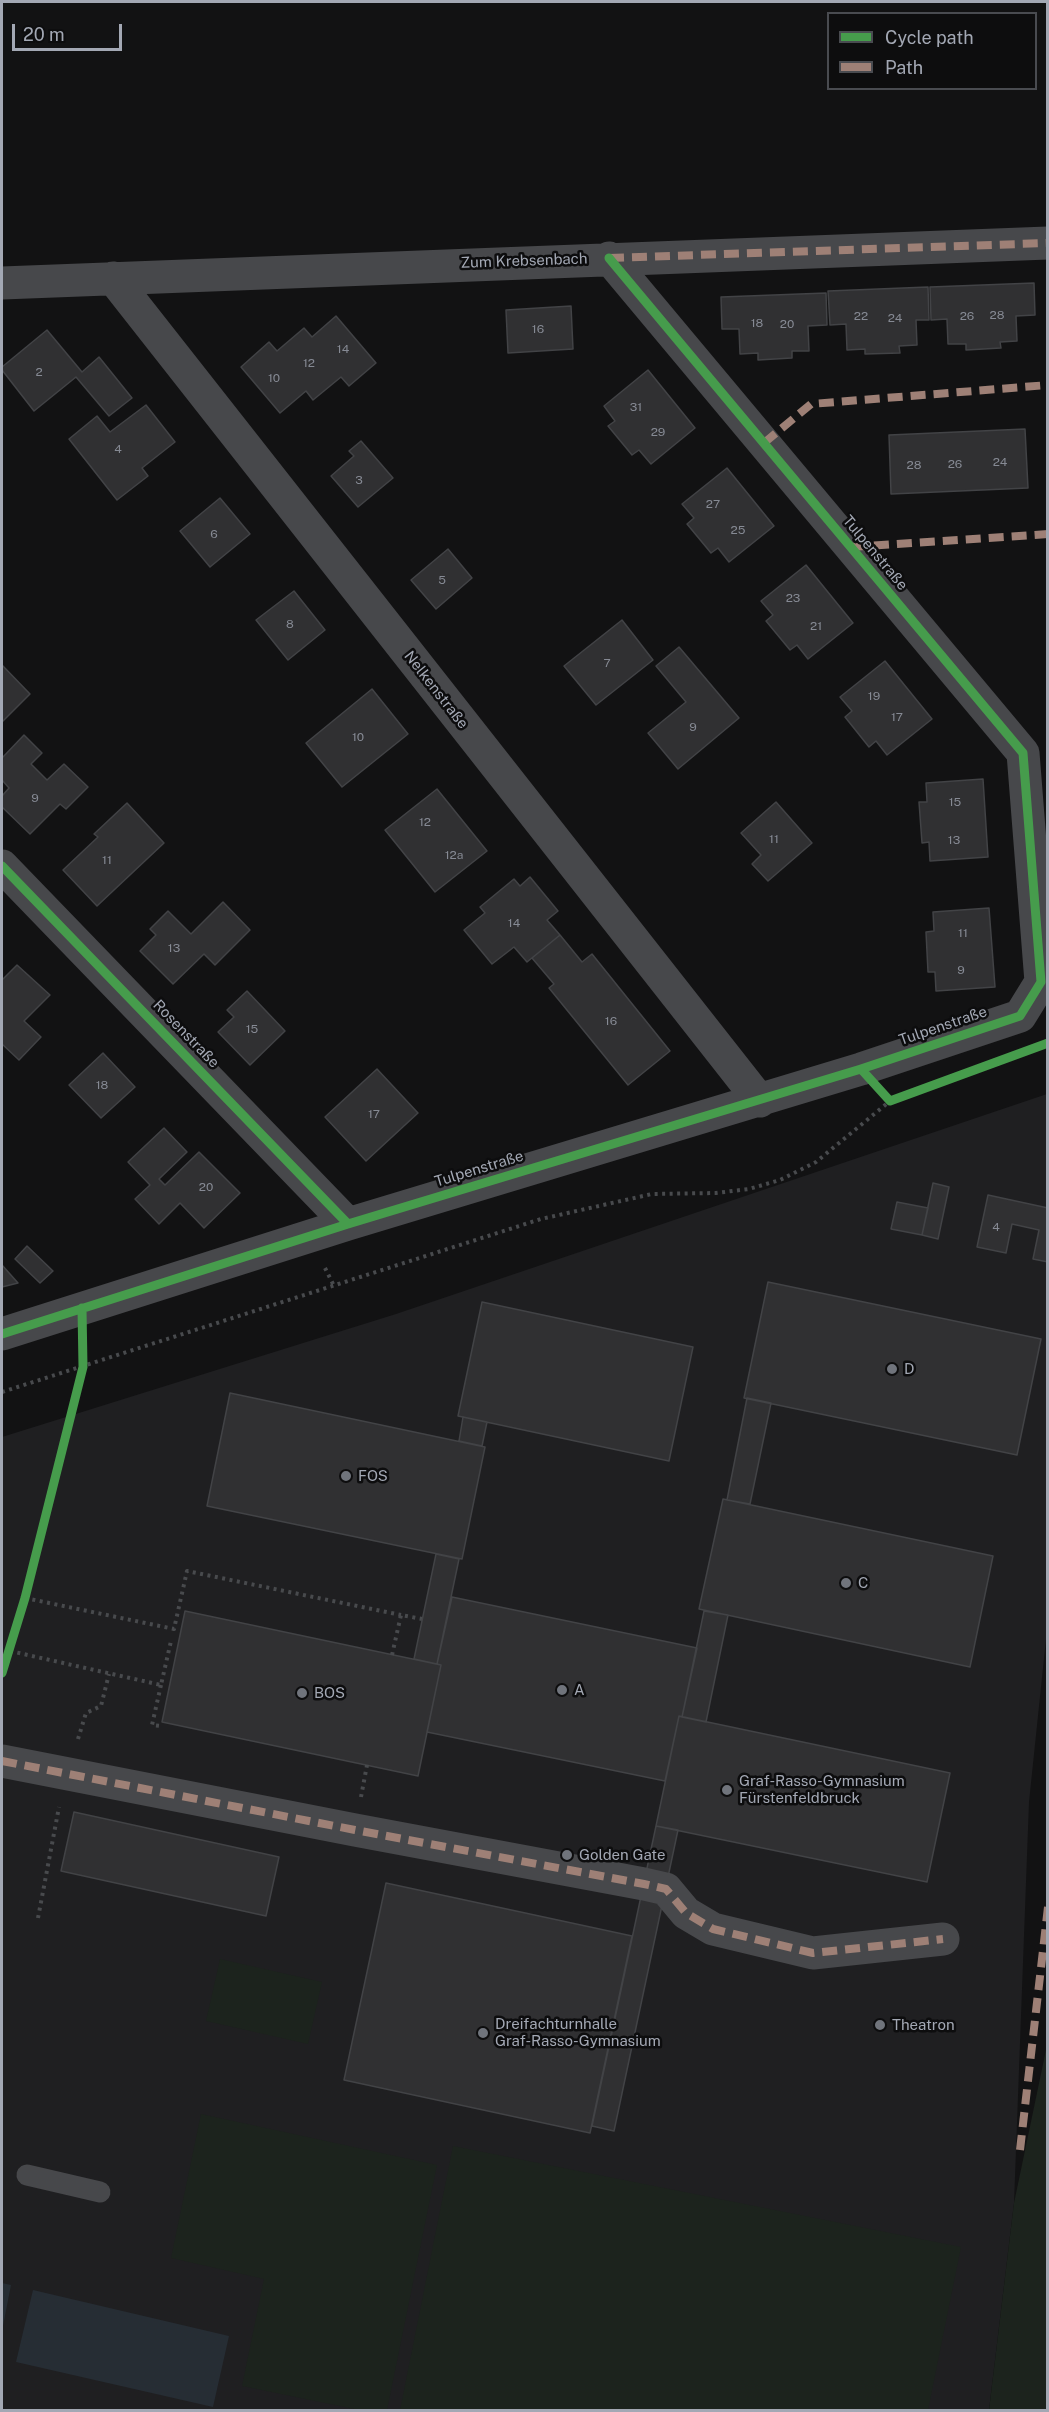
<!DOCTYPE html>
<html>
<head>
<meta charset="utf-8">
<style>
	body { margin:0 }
	#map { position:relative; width:1049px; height:2412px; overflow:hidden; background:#121213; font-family:"Public Sans",sans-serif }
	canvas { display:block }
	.frame { position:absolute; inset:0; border:3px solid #a3a8b4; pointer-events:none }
	.legend { position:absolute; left:827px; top:12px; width:210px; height:78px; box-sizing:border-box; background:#0d0d0e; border:2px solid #494b50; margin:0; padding:8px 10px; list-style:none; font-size:18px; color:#a3a8b4 }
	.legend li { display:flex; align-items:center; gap:12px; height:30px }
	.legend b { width:30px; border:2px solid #494b50 }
	.scale { position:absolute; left:12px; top:24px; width:110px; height:27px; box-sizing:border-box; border:3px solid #a3a8b4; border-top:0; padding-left:8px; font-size:18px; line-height:21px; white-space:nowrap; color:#a3a8b4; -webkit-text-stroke:4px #0d0d0e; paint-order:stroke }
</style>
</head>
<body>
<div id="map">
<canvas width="1049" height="2412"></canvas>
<div class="frame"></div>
<ul class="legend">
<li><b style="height:8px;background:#469c4c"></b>Cycle path</li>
<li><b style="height:8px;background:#9e8076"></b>Path</li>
</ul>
<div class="scale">20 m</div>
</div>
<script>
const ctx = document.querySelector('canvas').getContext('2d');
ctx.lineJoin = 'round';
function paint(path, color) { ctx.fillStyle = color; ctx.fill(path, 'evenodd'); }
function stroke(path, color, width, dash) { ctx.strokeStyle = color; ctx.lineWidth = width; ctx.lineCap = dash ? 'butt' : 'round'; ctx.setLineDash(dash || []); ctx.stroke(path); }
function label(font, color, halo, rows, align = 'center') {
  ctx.font = font + ' "Public Sans",sans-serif'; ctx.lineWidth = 5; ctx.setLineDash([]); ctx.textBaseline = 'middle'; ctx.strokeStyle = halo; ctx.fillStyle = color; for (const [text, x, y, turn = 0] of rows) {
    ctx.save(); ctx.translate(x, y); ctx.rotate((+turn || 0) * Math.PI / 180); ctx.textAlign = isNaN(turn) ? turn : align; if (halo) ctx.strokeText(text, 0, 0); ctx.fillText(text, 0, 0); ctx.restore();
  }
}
const built = new Path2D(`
	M 1047,1094 L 1048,1620 L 1029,1802 L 1014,2203 L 989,2410 L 2,2410 L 2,1437 L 396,1314 Z`);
const green = new Path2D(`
	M 220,1959 L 322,1982 L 308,2044 L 206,2021 Z
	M 1047,2045 L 1047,2410 L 989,2410 L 1014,2203 Z
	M 201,2114 L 437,2165 L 387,2410 L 359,2410 L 242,2386 L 264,2279 L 171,2258 Z
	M 453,2146 L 961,2247 L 928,2410 L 400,2410 Z`);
const water = new Path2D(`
	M 2,2283 L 11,2285 L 2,2331 Z
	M 33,2290 L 229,2336 L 213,2407 L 16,2362 Z`);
const building = new Path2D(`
	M 1034,283 L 1035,315 L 1016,316 L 1017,341 L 1000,342 L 1001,348 L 966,350 L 966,344 L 948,344 L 947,319 L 931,320 L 930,287 Z
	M 928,287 L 929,320 L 916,320 L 917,345 L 899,346 L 900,353 L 865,354 L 865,349 L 847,350 L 846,324 L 830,325 L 828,291 Z
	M 826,293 L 827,325 L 808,326 L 809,351 L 792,351 L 792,358 L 758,360 L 758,353 L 740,354 L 739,329 L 722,329 L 721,297 Z
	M 571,306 L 573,349 L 508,353 L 506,310 Z
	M 336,316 L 376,363 L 349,386 L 341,377 L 313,400 L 306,391 L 280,413 L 241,367 L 269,342 L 277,351 L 304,328 L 312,337 Z
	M 47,330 L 82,372 L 99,357 L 132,398 L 109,416 L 76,377 L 34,411 L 2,370 L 2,367 Z
	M 648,370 L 695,428 L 651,464 L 639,450 L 632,455 L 608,426 L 615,421 L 604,406 Z
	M 146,405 L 175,442 L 142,468 L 148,476 L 117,500 L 69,439 L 97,416 L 110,432 Z
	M 1025,429 L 1028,488 L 891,494 L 889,435 Z
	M 361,441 L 393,478 L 358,507 L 331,476 L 354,456 L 349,451 Z
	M 727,468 L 774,526 L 729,562 L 718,548 L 711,553 L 687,524 L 694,518 L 682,504 Z
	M 220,498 L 250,534 L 210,567 L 180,531 Z
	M 448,549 L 472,578 L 436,609 L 411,580 Z
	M 806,565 L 853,623 L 808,659 L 797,645 L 790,650 L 766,621 L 773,615 L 761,601 Z
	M 294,591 L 325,630 L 288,660 L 256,620 Z
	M 622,620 L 653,660 L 596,705 L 564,666 Z
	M 679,647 L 739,718 L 678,769 L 648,733 L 686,702 L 656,666 Z
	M 885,661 L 932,719 L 887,755 L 876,741 L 869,747 L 845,717 L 852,711 L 840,697 Z
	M 2,665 L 30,694 L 2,722 Z
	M 372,689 L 408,734 L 342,787 L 306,743 Z
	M 24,735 L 42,753 L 31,764 L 47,780 L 64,764 L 88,787 L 66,809 L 60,804 L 30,834 L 2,807 L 2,796 L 9,788 L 2,780 L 2,758 Z
	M 983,779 L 988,857 L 930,861 L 929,842 L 922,843 L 919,802 L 927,802 L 926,783 Z
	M 437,789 L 487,851 L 435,892 L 385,830 Z
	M 776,802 L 812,843 L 768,881 L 752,864 L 761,855 L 741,833 Z
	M 127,803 L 164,843 L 97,906 L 63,870 L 98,837 L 94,834 Z
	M 530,877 L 558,911 L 547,920 L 560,935 L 527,962 L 514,947 L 492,964 L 464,930 L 485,913 L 480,907 L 514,879 L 520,886 Z
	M 223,902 L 250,930 L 215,965 L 204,954 L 173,984 L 140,951 L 156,935 L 150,929 L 168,911 L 191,934 Z
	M 989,908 L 995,987 L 936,991 L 935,972 L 928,972 L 926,932 L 934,931 L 933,912 Z
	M 560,935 L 582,962 L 592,954 L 670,1051 L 628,1085 L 549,988 L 554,984 L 532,958 Z
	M 17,965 L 50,995 L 24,1021 L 41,1037 L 19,1060 L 2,1044 L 2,980 Z
	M 247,991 L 285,1031 L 250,1065 L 218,1032 L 234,1017 L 227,1010 Z
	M 103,1053 L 135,1087 L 101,1118 L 69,1085 Z
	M 377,1069 L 418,1113 L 366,1161 L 325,1117 Z
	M 164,1128 L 187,1152 L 159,1179 L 165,1185 L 199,1152 L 240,1193 L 204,1228 L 180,1203 L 159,1224 L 135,1199 L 150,1185 L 128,1162 Z
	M 933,1183 L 949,1187 L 938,1239 L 922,1235 Z
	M 988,1195 L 1048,1208 L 1048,1262 L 1033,1259 L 1039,1230 L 1012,1224 L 1006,1253 L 977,1247 Z
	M 897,1202 L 928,1208 L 922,1235 L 891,1229 Z
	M 27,1246 L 53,1271 L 40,1283 L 15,1259 Z
	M 2,1265 L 18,1283 L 2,1287 Z
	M 768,1282 L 1041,1339 L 1017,1455 L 744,1398 Z
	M 482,1302 L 693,1347 L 669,1461 L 458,1416 Z
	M 230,1393 L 485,1447 L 462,1559 L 207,1506 Z
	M 747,1398 L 771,1403 L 750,1504 L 727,1500 Z
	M 463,1417 L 487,1422 L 482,1446 L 459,1441 Z
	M 723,1499 L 993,1556 L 970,1667 L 699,1609 Z
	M 436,1554 L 459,1559 L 437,1664 L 414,1659 Z
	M 452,1597 L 697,1648 L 682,1717 L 679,1716 L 665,1781 L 427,1732 L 441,1665 L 437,1664 Z
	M 185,1611 L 441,1665 L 418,1776 L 162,1722 Z
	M 704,1611 L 728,1615 L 706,1722 L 682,1717 Z
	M 679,1716 L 950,1773 L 927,1882 L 656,1826 Z
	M 74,1812 L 279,1857 L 266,1916 L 61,1871 Z
	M 656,1826 L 678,1830 L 614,2131 L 592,2126 Z
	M 386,1883 L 632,1936 L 590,2133 L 344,2080 Z`);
const path = new Path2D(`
	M 325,1268 L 334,1286
	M 2,1392 L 541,1219 L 652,1194 L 716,1193 L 749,1189 L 780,1180 L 816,1162 L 890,1101
	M 25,1598 L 174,1629 L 187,1571 L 401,1615
	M 10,1651 L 161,1685 L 171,1641
	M 392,1655 L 401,1615 L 422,1619
	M 161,1685 L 152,1725 L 161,1726
	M 78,1739 L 86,1713 L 101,1706 L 109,1674
	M 361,1797 L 367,1765
	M 38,1918 L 59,1807`);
const service = new Path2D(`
	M 27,2175 L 100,2192`);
const pedestrian = new Path2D(`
	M 2,1761 L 355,1830 L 644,1884 L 666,1889 L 686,1913 L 713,1929 L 813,1953 L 943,1939`);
const minor = new Path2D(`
	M 113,278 L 760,1101
	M 2,283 L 1048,243
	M 2,866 L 348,1224
	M 2,1334 L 348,1224 L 861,1069 L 1020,1016 L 1041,982 L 1023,753 L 609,258`);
const quiet = new Path2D(`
	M 609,258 L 1048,243
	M 764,443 L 811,404 L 1048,385
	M 851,547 L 1048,534
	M 2,1761 L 355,1830 L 644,1884 L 666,1889 L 686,1913 L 713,1929 L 813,1953 L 943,1939
	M 1020,2150 L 1048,1907`);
const cycleway = new Path2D(`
	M 2,866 L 348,1224
	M 861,1069 L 890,1101 L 1048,1043
	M 2,1334 L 348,1224 L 861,1069 L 1020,1016 L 1041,982 L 1023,753 L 609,258
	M 2,1673 L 25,1598 L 83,1367 L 82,1308`);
const markers = [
	[892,1369,6,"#70747c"],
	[346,1476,6,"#70747c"],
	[846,1583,6,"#70747c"],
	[562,1690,6,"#70747c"],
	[302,1693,6,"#70747c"],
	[727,1790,6,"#70747c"],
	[567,1855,6,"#70747c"],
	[880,2025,6,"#70747c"],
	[483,2033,6,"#70747c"]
];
const numberNames = [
	["28",997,315],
	["22",861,316],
	["26",967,316],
	["24",895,318],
	["18",757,323],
	["20",787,324],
	["16",538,329],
	["14",343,349],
	["12",309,363],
	["2",39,372],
	["10",274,378],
	["31",636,407],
	["29",658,432],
	["4",118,449],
	["24",1000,462],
	["26",955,464],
	["28",914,465],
	["3",359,480],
	["27",713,504],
	["25",738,530],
	["6",214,534],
	["5",442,580],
	["23",793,598],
	["8",290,624],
	["21",816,626],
	["7",607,663],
	["19",874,696],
	["17",897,717],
	["9",693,727],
	["10",358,737],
	["9",35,798],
	["15",955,802],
	["12",425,822],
	["11",774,839],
	["13",954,840],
	["12a",454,855],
	["11",107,860],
	["14",514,923],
	["11",963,933],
	["13",174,948],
	["9",961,970],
	["16",611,1021],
	["15",252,1029],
	["18",102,1085],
	["17",374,1114],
	["20",206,1187],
	["4",996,1227]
];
const streetNames = [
	["Zum Krebsenbach",524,261,-2],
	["Tulpenstraße",875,553,50],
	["Nelkenstraße",436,690,52],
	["Tulpenstraße",943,1026,-19],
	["Rosenstraße",186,1034,46],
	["Tulpenstraße",479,1169,-17]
];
const poiNames = [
	["D",904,1369],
	["FOS",358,1476],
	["C",858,1583],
	["A",574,1690],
	["BOS",314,1693],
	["Graf-Rasso-Gymnasium",739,1781],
	["Fürstenfeldbruck",739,1798],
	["Golden Gate",579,1855],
	["Dreifachturnhalle",495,2024],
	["Graf-Rasso-Gymnasium",495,2041],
	["Theatron",892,2025]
];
paint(built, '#1f1f21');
paint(green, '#1c231d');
paint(water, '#262d34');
paint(building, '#303032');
stroke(building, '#424346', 1.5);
stroke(path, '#484a4d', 4, [3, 4.5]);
stroke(service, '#47484b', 21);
stroke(pedestrian, '#47484b', 33);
stroke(minor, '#47484b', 33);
stroke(quiet, '#9e8076', 8, [15, 8]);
stroke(cycleway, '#469c4c', 9);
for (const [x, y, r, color] of markers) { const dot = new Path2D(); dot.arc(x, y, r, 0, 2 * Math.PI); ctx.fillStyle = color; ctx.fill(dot); stroke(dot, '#0d0d0e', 2); }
label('12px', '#868a94', null, numberNames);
label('15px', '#a3a8b4', '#0d0d0e', streetNames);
label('15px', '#a3a8b4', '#0d0d0e', poiNames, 'left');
</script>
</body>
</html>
